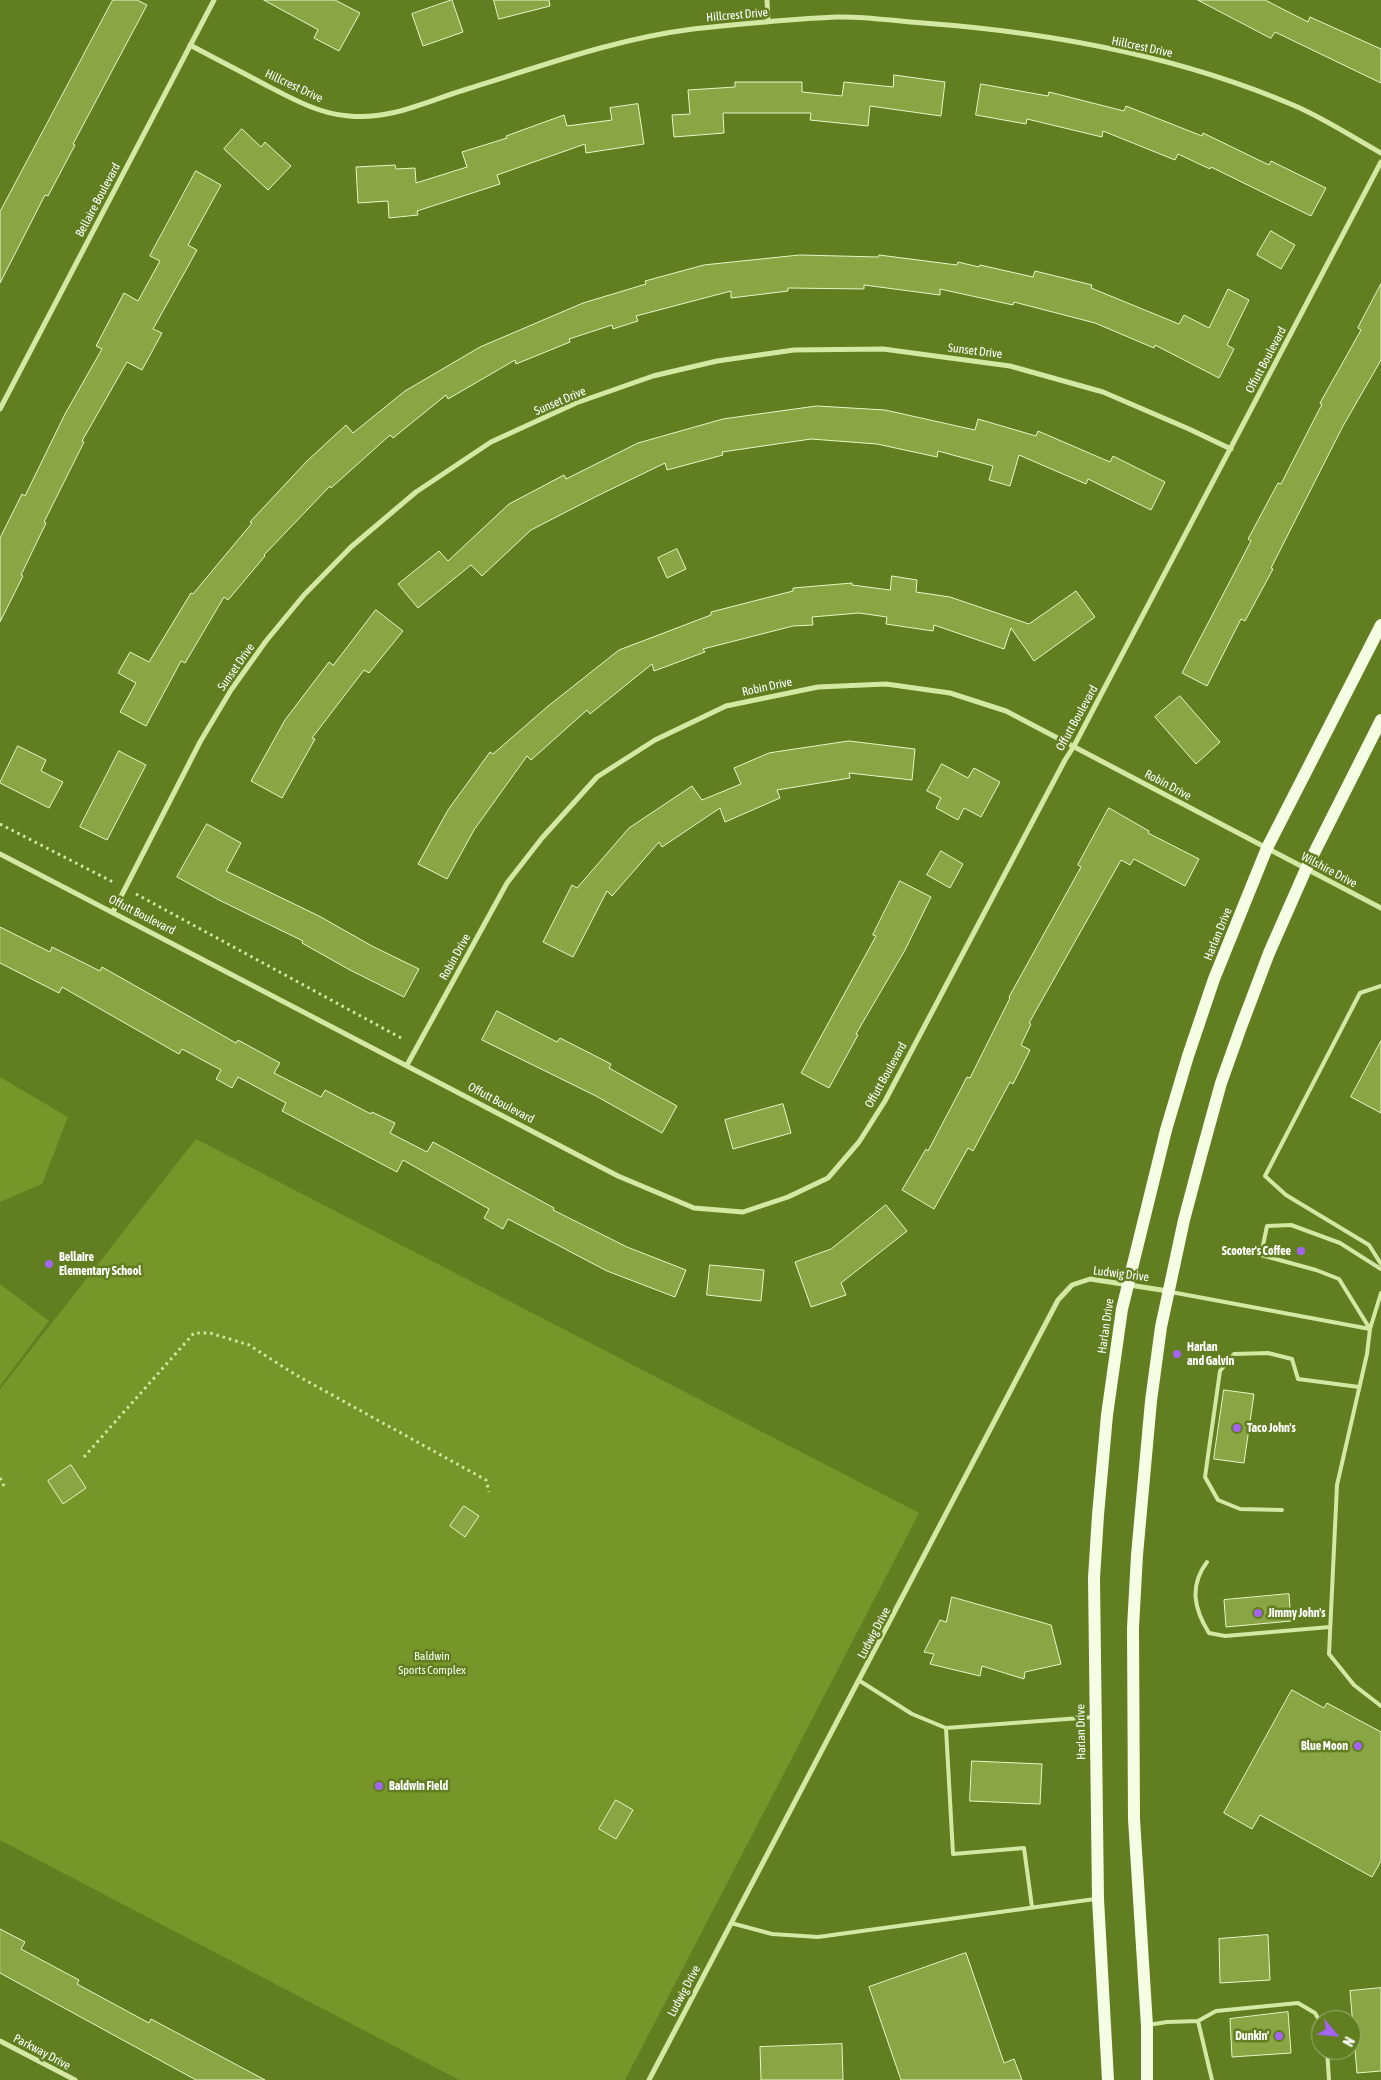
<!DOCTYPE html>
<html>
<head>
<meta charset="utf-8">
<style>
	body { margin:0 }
	#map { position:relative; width:1381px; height:2080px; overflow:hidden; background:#617e20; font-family:"Asap Condensed",sans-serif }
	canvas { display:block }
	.north { position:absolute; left:1311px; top:2010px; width:50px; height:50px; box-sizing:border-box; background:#617e20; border:1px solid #a0b279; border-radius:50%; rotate:118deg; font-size:14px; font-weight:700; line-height:20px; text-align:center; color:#fff }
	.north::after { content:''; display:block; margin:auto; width:18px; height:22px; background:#a563f5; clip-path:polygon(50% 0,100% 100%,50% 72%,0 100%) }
</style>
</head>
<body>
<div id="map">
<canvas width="1381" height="2080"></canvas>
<div class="north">N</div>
</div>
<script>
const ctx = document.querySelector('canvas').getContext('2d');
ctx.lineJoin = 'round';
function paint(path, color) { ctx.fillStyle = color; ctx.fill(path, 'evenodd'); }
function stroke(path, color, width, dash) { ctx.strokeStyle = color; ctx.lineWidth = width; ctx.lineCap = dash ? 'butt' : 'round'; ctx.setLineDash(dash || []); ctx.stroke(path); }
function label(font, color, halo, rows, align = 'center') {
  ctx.font = font + ' "Asap Condensed",sans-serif'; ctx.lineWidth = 5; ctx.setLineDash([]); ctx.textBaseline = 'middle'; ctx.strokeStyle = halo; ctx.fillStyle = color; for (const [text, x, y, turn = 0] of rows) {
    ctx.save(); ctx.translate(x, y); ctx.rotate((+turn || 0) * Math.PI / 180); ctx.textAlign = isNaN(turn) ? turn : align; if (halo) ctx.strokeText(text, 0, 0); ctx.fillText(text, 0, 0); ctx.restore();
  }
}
const green = new Path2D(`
	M 0,1077 L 68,1117 L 42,1184 L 0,1202 Z
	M 196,1139 L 919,1513 L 625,2080 L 459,2080 L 0,1840 L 0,1389 Z
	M 0,1284 L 49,1321 L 0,1386 Z`);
const building = new Path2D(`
	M 113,0 L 137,0 L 147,5 L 73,144 L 75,145 L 48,196 L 45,195 L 0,283 L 0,212 Z
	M 264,0 L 335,0 L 360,13 L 339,51 L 314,38 L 318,30 Z
	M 452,0 L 463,32 L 423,46 L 412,14 Z
	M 494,0 L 549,0 L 550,6 L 499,19 Z
	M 1198,0 L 1265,0 L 1308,22 L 1310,17 L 1381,49 L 1381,83 L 1275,32 L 1271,38 Z
	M 894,75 L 945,82 L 941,116 L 870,106 L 868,126 L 810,120 L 811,113 L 723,113 L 724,133 L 674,137 L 672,115 L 690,114 L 688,90 L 735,87 L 735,82 L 802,82 L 802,92 L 842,96 L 844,82 L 893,87 Z
	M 981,84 L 1048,96 L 1049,92 L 1124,111 L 1126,106 L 1202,136 L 1203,133 L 1269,165 L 1271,161 L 1326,188 L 1311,216 L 1211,167 L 1210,169 L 1178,154 L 1175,160 L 1103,131 L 1102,137 L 1027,119 L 1026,124 L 976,115 Z
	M 638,104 L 644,144 L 586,153 L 585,144 L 497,175 L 500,184 L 417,211 L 418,215 L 389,218 L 388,201 L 358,203 L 356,167 L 395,165 L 396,169 L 415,168 L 416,183 L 467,167 L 462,152 L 507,138 L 506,136 L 564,115 L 567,126 L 612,120 L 610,108 Z
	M 242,129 L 261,147 L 265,142 L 291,166 L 268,190 L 224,149 Z
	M 196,171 L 221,185 L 188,245 L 197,250 L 153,329 L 162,333 L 142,370 L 127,362 L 82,441 L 84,442 L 44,522 L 46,523 L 21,575 L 23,576 L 0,622 L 0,538 L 22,494 L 25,496 L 65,414 L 102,349 L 96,346 L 124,293 L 138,301 L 160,261 L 150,256 Z
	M 1271,231 L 1295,245 L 1281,269 L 1257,255 Z
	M 800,255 L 878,257 L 879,255 L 957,265 L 958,262 L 979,267 L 980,265 L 1033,277 L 1035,271 L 1092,285 L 1091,288 L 1179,324 L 1184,315 L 1209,328 L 1228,289 L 1249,300 L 1227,345 L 1234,349 L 1219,378 L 1155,345 L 1154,348 L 1095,323 L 1014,302 L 1013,305 L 940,289 L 940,295 L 864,285 L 864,289 L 788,288 L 788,291 L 731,298 L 731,291 L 636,316 L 638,321 L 613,329 L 612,325 L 569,339 L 570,342 L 516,364 L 515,360 L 448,399 L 446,395 L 393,438 L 390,435 L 331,488 L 330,486 L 264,555 L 265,556 L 228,600 L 224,597 L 185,663 L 181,661 L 146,726 L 120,712 L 136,683 L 118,673 L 130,652 L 149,662 L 191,593 L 193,594 L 252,523 L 250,522 L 307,461 L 346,425 L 353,433 L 405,391 L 480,347 L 583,303 L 646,284 L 645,281 L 704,265 Z
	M 1381,284 L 1381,360 L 1343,426 L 1271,568 L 1273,569 L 1245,621 L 1241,619 L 1207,686 L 1182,673 L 1251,541 L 1248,539 L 1278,483 L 1281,484 L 1322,404 L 1320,403 L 1361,330 L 1358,328 Z
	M 817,406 L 885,410 L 975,430 L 978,419 L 1036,436 L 1038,431 L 1110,462 L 1113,456 L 1165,482 L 1151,510 L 1088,479 L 1086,484 L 1019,455 L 1010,486 L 989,480 L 993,466 L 938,451 L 937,457 L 877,444 L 811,439 L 722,452 L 723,455 L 667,470 L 665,463 L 597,496 L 531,530 L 482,576 L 471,565 L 418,608 L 398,584 L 439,551 L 448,561 L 509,504 L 564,475 L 566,479 L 638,443 L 723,419 Z
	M 677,549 L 686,569 L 667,578 L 658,558 Z
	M 892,576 L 917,580 L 916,592 L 950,597 L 1029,624 L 1076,591 L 1095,617 L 1034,661 L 1011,628 L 1004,649 L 934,625 L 933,631 L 886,624 L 887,617 L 859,613 L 812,617 L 813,625 L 793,626 L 703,649 L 705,652 L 654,671 L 652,664 L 590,714 L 587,710 L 531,760 L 527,756 L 474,830 L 447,879 L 418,864 L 448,810 L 490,752 L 493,754 L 547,707 L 619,650 L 711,615 L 711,612 L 793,591 L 793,588 L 852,583 L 852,585 L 890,590 Z
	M 376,610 L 403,631 L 369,673 L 364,670 L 312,738 L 315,739 L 282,798 L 251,781 L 285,720 L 329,662 L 333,665 Z
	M 1180,696 L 1220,742 L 1196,764 L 1155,717 Z
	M 849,741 L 915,749 L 912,780 L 849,773 L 850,778 L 777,790 L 780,798 L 725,822 L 720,808 L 662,847 L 659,842 L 612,896 L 607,891 L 573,957 L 543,942 L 572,885 L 577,888 L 629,828 L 692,786 L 702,800 L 741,784 L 734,768 L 769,753 Z
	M 18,746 L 46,760 L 41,771 L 63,782 L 49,808 L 0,783 Z
	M 119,751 L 146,765 L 107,840 L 80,827 Z
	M 942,764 L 968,778 L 974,768 L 1000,782 L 981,817 L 964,808 L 958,820 L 936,808 L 941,798 L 927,791 Z
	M 1109,808 L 1149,831 L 1148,833 L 1199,859 L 1185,886 L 1134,859 L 1130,865 L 1121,860 L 1029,1023 L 1031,1024 L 1021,1045 L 1030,1050 L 1013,1084 L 1010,1082 L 973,1151 L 968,1148 L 934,1209 L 902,1190 L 926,1149 L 928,1151 L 967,1077 L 970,1078 L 1010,998 L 1009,997 L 1081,867 L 1078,865 Z
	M 207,824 L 241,843 L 226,871 L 319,916 L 372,946 L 419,969 L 404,997 L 350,970 L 302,943 L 303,941 L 219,900 L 177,877 Z
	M 941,851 L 963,864 L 950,888 L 927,875 Z
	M 900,881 L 931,897 L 905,950 L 856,1034 L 858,1035 L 829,1088 L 801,1073 L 876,936 L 873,935 Z
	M 0,927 L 50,952 L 52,947 L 100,971 L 102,967 L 236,1043 L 238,1040 L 280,1063 L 274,1073 L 321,1097 L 325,1090 L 371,1114 L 372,1112 L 395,1123 L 390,1133 L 427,1152 L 433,1142 L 554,1208 L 553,1210 L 627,1247 L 686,1270 L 675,1297 L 607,1271 L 508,1219 L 503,1229 L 484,1218 L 489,1209 L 403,1160 L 397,1172 L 282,1111 L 286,1103 L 238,1077 L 232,1088 L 216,1079 L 221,1070 L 182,1049 L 179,1054 L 62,987 L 59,993 L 0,963 Z
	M 497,1011 L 557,1042 L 560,1038 L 611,1064 L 609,1068 L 677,1106 L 662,1133 L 596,1096 L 482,1040 Z
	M 1381,1041 L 1381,1113 L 1351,1097 Z
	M 783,1104 L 791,1133 L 733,1149 L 725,1120 Z
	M 886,1205 L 907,1231 L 841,1283 L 846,1295 L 811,1307 L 795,1262 L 831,1249 Z
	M 710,1265 L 764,1270 L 761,1301 L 707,1295 Z
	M 1224,1390 L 1254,1394 L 1244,1463 L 1214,1459 Z
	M 71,1465 L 86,1488 L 63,1504 L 48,1481 Z
	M 464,1506 L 479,1516 L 465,1537 L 450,1526 Z
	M 1289,1594 L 1291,1621 L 1226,1627 L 1224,1600 Z
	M 952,1597 L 1051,1625 L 1061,1664 L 1025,1672 L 1024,1679 L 982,1666 L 980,1676 L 930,1664 L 934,1654 L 924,1652 L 940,1620 L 946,1622 Z
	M 1292,1690 L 1324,1708 L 1327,1703 L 1381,1732 L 1381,1861 L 1372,1877 L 1260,1815 L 1252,1829 L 1224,1813 Z
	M 972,1761 L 1042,1764 L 1040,1804 L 970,1801 Z
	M 616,1800 L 633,1810 L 616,1839 L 599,1829 Z
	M 0,1929 L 25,1942 L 21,1949 L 79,1980 L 77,1984 L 149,2023 L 151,2019 L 265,2080 L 196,2080 L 0,1973 Z
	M 1268,1935 L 1270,1980 L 1220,1983 L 1219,1939 Z
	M 966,1953 L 1004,2063 L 1014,2059 L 1022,2080 L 901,2080 L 869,1987 Z
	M 1381,1988 L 1381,2071 L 1357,2073 L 1350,1991 Z
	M 1288,2012 L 1291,2053 L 1232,2057 L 1230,2019 Z
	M 842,2044 L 843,2080 L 761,2080 L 760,2047 Z`);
const path = new Path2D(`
	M 0,824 L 113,882
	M 136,894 L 403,1039
	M 84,1457 L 194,1333 L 210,1333 L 249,1345 L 296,1375 L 486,1480 L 489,1492
	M 0,1478 L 4,1486`);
const service = new Path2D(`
	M 1381,986 L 1360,993 L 1265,1176 L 1286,1195 L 1369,1245 L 1381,1264
	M 1171,1292 L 1370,1329
	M 1381,1293 L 1370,1329 L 1367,1354 L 1337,1485 L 1329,1654 L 1354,1685 L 1381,1706
	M 1370,1329 L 1339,1279 L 1316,1270 L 1261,1255 L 1267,1226 L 1291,1225 L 1340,1243 L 1381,1269
	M 1282,1510 L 1240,1509 L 1218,1500 L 1205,1477 L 1220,1371 L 1234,1354 L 1268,1353 L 1292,1359 L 1298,1379 L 1359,1387
	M 1207,1562 C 1189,1586 1194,1609 1209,1633 L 1225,1636 L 1330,1627
	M 860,1681 L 912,1714 L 946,1728 L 1094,1717
	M 946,1728 L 953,1854 L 1024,1848 L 1032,1907
	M 731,1923 L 772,1934 L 818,1937 L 1095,1899
	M 1198,2021 L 1216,2011 L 1298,2003 L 1315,2013 L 1321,2023
	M 1148,2025 L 1167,2022 L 1198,2021 L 1212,2080
	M 1327,2050 L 1329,2080`);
const minor = new Path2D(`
	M 767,0 L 768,22
	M 190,45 C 214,58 238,70 262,83 C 289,97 318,114 349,116 C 390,120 425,102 464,90 C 539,67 614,39 693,29 C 740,24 788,19 836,17 C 864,16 894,21 923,23 C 1047,32 1178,56 1293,105 C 1324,118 1352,137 1381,153
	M 0,409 L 214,0
	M 0,854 L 618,1176 L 694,1208 L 743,1212 L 788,1197 L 828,1178 L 859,1142 L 885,1101 L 1065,760 L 1074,746 L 1381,162
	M 113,912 L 200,742 L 231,690 L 266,641 L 304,595 L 351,547 L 416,492 L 491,442 L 576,403 L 653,376 L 717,361 L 794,350 L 883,349 L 1010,366 L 1103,392 L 1189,429 L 1231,449
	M 407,1065 L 507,883 L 542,838 L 597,777 L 655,740 L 726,706 L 818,687 L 886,684 L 950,693 L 1006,711 L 1381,908
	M 0,2041 L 75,2080
	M 649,2080 L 1058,1300 L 1072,1285 L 1090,1279 L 1168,1291`);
const primary = new Path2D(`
	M 1108,2080 L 1098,1899 L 1094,1578 L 1098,1515 L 1107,1415 L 1122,1309 L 1166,1130 L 1188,1056 L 1214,979 L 1267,848 L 1381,625
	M 1147,2080 L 1147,2026 L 1134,1819 L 1133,1628 L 1137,1555 L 1151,1401 L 1161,1327 L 1184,1220 L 1202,1152 L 1221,1083 L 1241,1027 L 1269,953 L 1306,869 L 1381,720`);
const markers = [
	[1301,1251,5,"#a563f5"],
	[49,1264,5,"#a563f5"],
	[1177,1354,5,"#a563f5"],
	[1237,1428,5,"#a563f5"],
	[1258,1613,5,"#a563f5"],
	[1358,1746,5,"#a563f5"],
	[379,1786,5,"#a563f5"],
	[1279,2036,5,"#a563f5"]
];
const streetNames = [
	["Hillcrest Drive",737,15,-5],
	["Hillcrest Drive",1142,47,12],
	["Hillcrest Drive",294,86,25],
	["Bellaire Boulevard",98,200,-62],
	["Sunset Drive",975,351,7],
	["Offutt Boulevard",1266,360,-62],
	["Sunset Drive",560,401,-23],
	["Sunset Drive",236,667,-55],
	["Robin Drive",767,687,-12],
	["Offutt Boulevard",1077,718,-61],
	["Robin Drive",1168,785,28],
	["Wilshire Drive",1329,870,28],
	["Offutt Boulevard",142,915,27],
	["Harlan Drive",1218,934,-68],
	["Robin Drive",455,957,-61],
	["Offutt Boulevard",886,1075,-61],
	["Offutt Boulevard",501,1103,28],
	["Ludwig Drive",1121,1274,7],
	["Harlan Drive",1106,1326,-82],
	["Ludwig Drive",874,1633,-62],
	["Harlan Drive",1081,1732,-91],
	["Ludwig Drive",684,1991,-62],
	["Parkway Drive",42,2052,28]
];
const poiNames = [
	["Scooter's Coffee",1291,1251,"right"],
	["Bellaire",59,1257],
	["Elementary School",59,1271],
	["Harlan",1187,1347],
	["and Galvin",1187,1361],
	["Taco John's",1247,1428],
	["Jimmy John's",1268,1613],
	["Blue Moon",1348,1746,"right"],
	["Baldwin Field",389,1786],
	["Dunkin'",1269,2036,"right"]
];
const parkNames = [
	["Baldwin",432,1656],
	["Sports Complex",432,1670]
];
paint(green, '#779629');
paint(building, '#89a544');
stroke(building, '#e8f6c7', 1);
stroke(path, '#d4e7a3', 3, [2.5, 4]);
stroke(service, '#d4e7a3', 4);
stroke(minor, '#d4e7a3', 5);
stroke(primary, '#f5fde5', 12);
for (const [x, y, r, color] of markers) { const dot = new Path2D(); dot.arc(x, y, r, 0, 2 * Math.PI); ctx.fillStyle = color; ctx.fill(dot); stroke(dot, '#617e20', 2); }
label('12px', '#fff', '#617e20', streetNames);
label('bold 12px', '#fff', '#617e20', poiNames, 'left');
label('12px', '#f9fdf1', '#617e20', parkNames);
</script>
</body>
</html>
